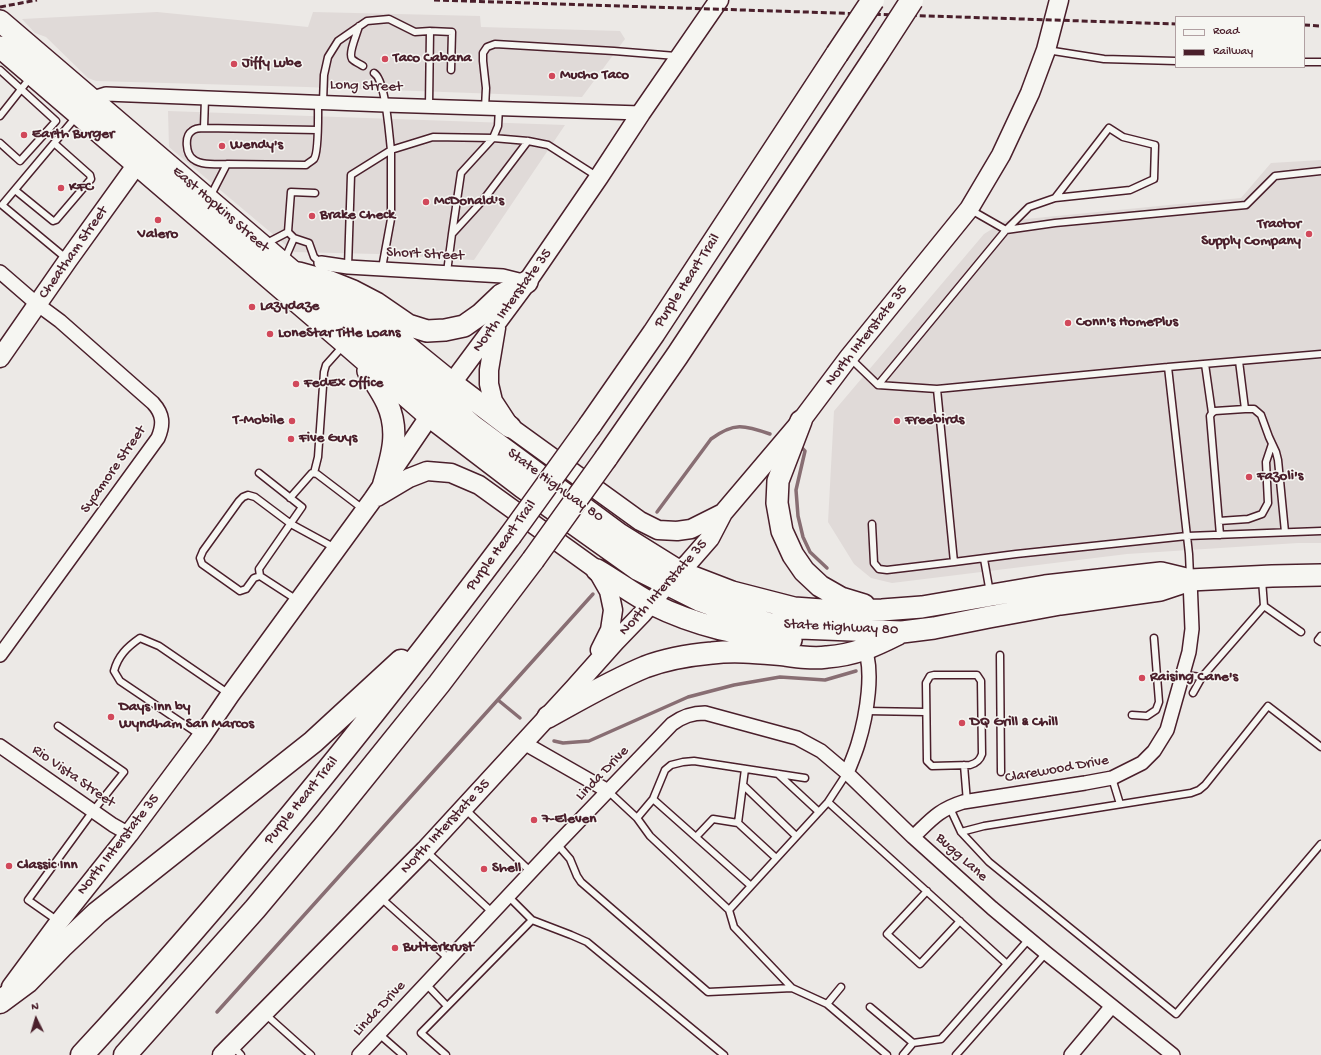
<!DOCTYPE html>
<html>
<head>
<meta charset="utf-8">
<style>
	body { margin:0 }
	#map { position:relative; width:1321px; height:1055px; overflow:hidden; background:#ece9e6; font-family:"Gochi Hand",sans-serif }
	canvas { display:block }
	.legend { position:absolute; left:1175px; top:16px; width:130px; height:52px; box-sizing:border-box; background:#f6f6f2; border:1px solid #b1a0a2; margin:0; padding:5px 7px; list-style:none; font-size:12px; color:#4a1f2b }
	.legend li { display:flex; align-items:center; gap:8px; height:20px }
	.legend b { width:20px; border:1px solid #b1a0a2 }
	.north { position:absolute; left:16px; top:999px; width:40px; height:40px; -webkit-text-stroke:3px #f6f6f2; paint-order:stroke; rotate:355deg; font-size:11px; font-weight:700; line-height:16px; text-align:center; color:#4a1f2b }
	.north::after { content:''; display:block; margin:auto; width:14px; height:18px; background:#4a1f2b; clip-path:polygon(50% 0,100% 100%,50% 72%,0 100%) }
</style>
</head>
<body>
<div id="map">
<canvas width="1321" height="1055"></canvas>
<ul class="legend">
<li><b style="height:5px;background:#f6f6f2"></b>Road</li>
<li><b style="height:5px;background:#4a1f2b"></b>Railway</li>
</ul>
<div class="north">N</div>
</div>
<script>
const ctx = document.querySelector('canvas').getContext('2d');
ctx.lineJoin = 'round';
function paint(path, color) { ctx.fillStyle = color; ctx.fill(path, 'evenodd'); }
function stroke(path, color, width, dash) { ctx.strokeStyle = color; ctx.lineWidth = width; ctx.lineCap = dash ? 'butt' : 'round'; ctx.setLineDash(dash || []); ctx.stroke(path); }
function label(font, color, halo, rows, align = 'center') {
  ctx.font = font + ' "Gochi Hand",sans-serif'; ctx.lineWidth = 3; ctx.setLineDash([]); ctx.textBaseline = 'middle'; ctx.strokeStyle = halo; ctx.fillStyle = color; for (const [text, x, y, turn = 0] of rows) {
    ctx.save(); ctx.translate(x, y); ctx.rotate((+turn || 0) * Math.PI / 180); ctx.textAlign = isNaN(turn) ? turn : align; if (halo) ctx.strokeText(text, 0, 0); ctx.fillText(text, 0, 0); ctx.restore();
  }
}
const built = new Path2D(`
	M 157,12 L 308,27 L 313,12 L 480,16 L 481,27 L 620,31 L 625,39 L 582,97 L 306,87 L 96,81 L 88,78 L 46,37 L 35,33 L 22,19 Z
	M 168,111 L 565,125 L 474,260 L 377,254 L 294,252 L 169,147 Z
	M 1321,160 L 1321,543 L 1298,543 L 1127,554 L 892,583 L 871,578 L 854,564 L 828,522 L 834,411 L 984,234 L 1005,221 L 1241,198 L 1271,163 Z`);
const stream = new Path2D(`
	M 800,446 L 805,451 L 796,490 L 798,516 L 803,537 L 810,552 L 827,568
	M 657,512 L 711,439 C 734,422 744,425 770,434
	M 498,700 L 520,718
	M 554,741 L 563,743 L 589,741 L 688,697 L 734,685 L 780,677 L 825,680 L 856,671
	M 217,1012 L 593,594`);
const lane = new Path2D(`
	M 359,26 C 357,34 348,53 352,59 C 355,62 360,64 363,66
	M 430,31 L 452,32 L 451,70
	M 1047,50 L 1104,59 L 1176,61
	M 1304,62 L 1321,62
	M 0,70 L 56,121 L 20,161 L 0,143
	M 205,98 L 204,128 C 200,128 194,129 192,131 C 184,136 186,154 193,159 C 202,166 216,164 227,164 L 210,197
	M 323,102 L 324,75 L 328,57 L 338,41 L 351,32 L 367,21 L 389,19 L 415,32 L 430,31 L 429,106
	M 485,108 L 486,88 L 483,61 L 483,53 L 487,47 L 495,44 L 614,51 L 676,56
	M 0,116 L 30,78
	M 204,128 L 317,130
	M 227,164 L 306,165 C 308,163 312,161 314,159 C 319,152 318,113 318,102
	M 15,190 L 53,221 L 56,220 L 91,179 L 90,175 L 54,143
	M 971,210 L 1006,230 L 1055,223 L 1246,205 L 1275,176 L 1321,171
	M 288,232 L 291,192 L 315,193
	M 452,234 L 461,173 L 493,138 L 498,126 L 499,108
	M 265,244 L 288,232 L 294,238 L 309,243 L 314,257 L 321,263
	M 67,259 L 2,205 L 76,117
	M 284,261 L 294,238
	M 348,267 L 351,175 L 391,150 C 389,135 386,80 374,73
	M 382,268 L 391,219 L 391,150 L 433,137 L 493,138 L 528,141 L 548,145 L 598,177
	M 447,272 L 452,234 L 484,199 L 528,141
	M 850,358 L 878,385 L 937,389 L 954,562 L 1016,554 L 1187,536 L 1321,531
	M 1239,361 L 1245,409
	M 1205,364 L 1212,413
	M 1168,367 L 1189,554 L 1190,576
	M 878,385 L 1006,230 L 1029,207 L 1055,198 L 1109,128 L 1123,137 L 1155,145 L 1154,179 L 1130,190 L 1055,198
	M 937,389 L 1168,367 L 1321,354
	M 259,473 L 302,507 L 259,569 L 260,576
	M 314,473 L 318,457 L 324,372 L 326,365 L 343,346
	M 290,498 L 312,473 L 317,474 L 363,509
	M 1219,521 L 1248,519 L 1262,514 L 1268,503 L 1266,462 L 1272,444
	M 872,524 L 874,563 L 879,569 L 887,570 L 954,562
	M 1220,535 L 1210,416 L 1212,413 L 1215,411 L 1245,409 L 1254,409 L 1261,415 L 1269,437 L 1276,452 L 1278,460 L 1285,532
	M 984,559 L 990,593
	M 297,600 L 260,576 L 254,578 L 246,589 L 240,591 L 202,564 L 200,558 L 203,551 L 239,501 L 243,497 L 248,495 L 255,497 L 291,524 L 335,548
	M 1264,606 L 1301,632
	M 1321,636 L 1318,640 L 1321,642
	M 1000,655 L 1001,772
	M 934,675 L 977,675 L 981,681 L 982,754 C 980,760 977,763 970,765 L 932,766 L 927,761 L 926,683 L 930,676 Z
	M 1183,675 L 1202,677 L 1264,606 L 1262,580
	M 1193,693 L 1202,677
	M 866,711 L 925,712
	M 1132,715 L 1147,716 L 1156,710 L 1159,702 L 1154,638
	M 200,735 L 120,681 L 114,671 C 118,656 127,647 140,638 L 159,646 L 229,694
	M 964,765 L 967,802
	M 778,774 L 819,812
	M 1112,778 L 1120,804
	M 743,785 L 796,836
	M 608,791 L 637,818 L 650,836 L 729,910 L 734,927 L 792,988 L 827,1004 L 887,1055
	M 653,799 L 751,886
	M 828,802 L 1007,964
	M 949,806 L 961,832 L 989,862 L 1176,1014 L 1321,844
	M 465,809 L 531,872
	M 637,818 L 653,799 L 665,770 L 671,765 L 683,762 L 694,761 L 805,778
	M 738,823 L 776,858
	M 961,832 L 984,826 L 1191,793 L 1199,790 L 1205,785 L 1268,706 L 1321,747
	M 696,837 L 713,819 L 738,823 L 745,769
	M 557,844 L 570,859 L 577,876 L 581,882 L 708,992 L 792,988
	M 426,851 L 493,913
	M 927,891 L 887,934 L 920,964 L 960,921
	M 508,896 L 532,920 L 571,935 L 587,942 L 724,1055
	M 381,898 L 449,959
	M 729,910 L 828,802 L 847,773
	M 58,921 L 28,900 L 93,811 L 124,772 L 58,726
	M 426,984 L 447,1006
	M 827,1004 L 841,987
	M 870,1007 L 913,1043 L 941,1039 L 1029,939
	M 264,1013 L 311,1055
	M 379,1034 L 403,1055
	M 233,1046 L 241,1055
	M 446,1055 L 421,1033 L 532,920
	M 903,1055 L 913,1043
	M 956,1055 L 1046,953`);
const street = new Path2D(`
	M 90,99 L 106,94 L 385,105 L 641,113
	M 321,263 L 348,267 L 503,276 L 527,282
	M 0,272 L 37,304 L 60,321 L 153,403 C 163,414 164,424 158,438 L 0,655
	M 524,743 L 608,791
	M 0,746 L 113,825 L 129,834
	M 847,773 C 851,763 855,754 858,744 C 866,718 876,666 862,643
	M 913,837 C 931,820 938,810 963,802 L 1085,783 L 1112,778 L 1142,763 L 1154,751 L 1167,730 L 1189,652 L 1192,629 L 1190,580
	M 359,1055 L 557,844 L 672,724 C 683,716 692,713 705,713 L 797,738 L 821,751 L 847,773 L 913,837 L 992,908 L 1046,953 L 1173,1055
	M 1071,1055 L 1112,1006`);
const secondary = new Path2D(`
	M 496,328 L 489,370 L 489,384 L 493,401 L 510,427 L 640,521 L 658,530 L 677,531 L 691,529 L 723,513
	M 0,358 L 68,260 L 145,153
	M 377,497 L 409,478 L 427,471 L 451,473 L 479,485 L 597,570 L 609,591 L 613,610 L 610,630 L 600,650
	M 11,987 L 59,922 L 129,834 L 202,736 L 230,695 L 373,499 L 452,383 L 527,282 L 599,177 L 641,113 L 719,0
	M 222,1055 L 425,850 L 574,688 L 615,642 L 642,614 L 666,585 L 689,562 L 710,538 L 723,513 L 801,421 L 849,357 L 969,209 L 1001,155 L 1030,93 L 1046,50 L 1059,0`);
const primary = new Path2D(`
	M 0,21 L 473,426 L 619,534 L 680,572 L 732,592 L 794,608 L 836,611 L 882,610 L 922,607 L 1045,586 L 1161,573 L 1190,580
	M 0,47 L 345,343 L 429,416 L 522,487 L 637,569 L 701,601 L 736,614 L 771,624 L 800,628 L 902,632 L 934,628 L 989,617 L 1060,604 L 1160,590 L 1190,580 L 1272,576 L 1321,575
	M 299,273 L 328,281 L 353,291 L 376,303 L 408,325 L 427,331 L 445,330 L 464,326 L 481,314 L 501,295 L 527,282
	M 336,302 C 350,305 360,311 372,318 L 452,383 L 510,427
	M 368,371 C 374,381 382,392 387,403 C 400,431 392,456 384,483
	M 801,421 L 778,481 L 777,503 L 782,531 L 793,555 L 804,571 L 820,586 L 841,598 L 864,605
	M 597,570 C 616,581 633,594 652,604 C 698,627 741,635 791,640
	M 548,717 C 579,700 611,681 645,667 C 666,659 690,655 712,653 C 737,650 761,653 785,655 C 799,657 813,659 827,657 C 855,655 874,646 898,634`);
const highway = new Path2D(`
	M 590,425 L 654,333 L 837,54
	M 606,458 L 677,356 L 877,54
	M 0,1002 L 27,982 L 61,947 L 97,913 L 313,742 L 401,661
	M 82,1055 C 234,891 375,716 510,536
	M 125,1055 L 255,909 L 327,823 L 439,684 L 533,560`);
const rail = new Path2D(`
	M 434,0 L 1176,24
	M 0,7 L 37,0
	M 1304,25 L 1321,26`);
const highwayBridge = new Path2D(`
	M 837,54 L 873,0
	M 877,54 L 912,0
	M 510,536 L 590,425
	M 533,560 L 606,458`);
const markers = [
	[385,59,4,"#d1495b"],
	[234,64,4,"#d1495b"],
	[552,76,4,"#d1495b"],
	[24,135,4,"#d1495b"],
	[222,146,4,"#d1495b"],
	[61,188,4,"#d1495b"],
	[426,202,4,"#d1495b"],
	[312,216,4,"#d1495b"],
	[158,220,4,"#d1495b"],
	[1309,234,4,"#d1495b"],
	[252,307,4,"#d1495b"],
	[1068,323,4,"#d1495b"],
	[270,334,4,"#d1495b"],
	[296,384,4,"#d1495b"],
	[292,421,4,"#d1495b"],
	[897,421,4,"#d1495b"],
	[291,439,4,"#d1495b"],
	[1249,477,4,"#d1495b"],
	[1142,678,4,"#d1495b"],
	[111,717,4,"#d1495b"],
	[962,723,4,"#d1495b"],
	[534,820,4,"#d1495b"],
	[9,866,4,"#d1495b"],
	[484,869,4,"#d1495b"],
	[395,948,4,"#d1495b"]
];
const poiNames = [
	["Taco Cabana",393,59],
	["Jiffy Lube",242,64],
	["Mucho Taco",560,76],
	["Earth Burger",32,135],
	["Wendy's",230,146],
	["KFC",69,188],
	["McDonald's",434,202],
	["Brake Check",320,216],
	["Tractor",1301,225,"right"],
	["Supply Company",1301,242,"right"],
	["Valero",158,235,"center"],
	["Lazydaze",260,307],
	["Conn's HomePlus",1076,323],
	["LoneStar Title Loans",278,334],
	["FedEx Office",304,384],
	["T-Mobile",284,421,"right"],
	["Freebirds",905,421],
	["Five Guys",299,439],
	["Fazoli's",1257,477],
	["Raising Cane's",1150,678],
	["Days Inn by",119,708],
	["Wyndham San Marcos",119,725],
	["DQ Grill & Chill",970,723],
	["7-Eleven",542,820],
	["Classic Inn",17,866],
	["Shell",492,869],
	["Butterkrust",403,948]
];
const streetNames = [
	["Long Street",366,87,2],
	["East Hopkins Street",220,210,41],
	["Cheatham Street",74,253,-55],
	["Short Street",425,255,3],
	["Purple Heart Trail",688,281,-57],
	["North Interstate 35",513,301,-54],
	["North Interstate 35",867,336,-52],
	["Sycamore Street",114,470,-55],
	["State Highway 80",555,486,36],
	["Purple Heart Trail",502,546,-54],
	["North Interstate 35",664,588,-48],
	["State Highway 80",841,628,3],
	["Clarewood Drive",1057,770,-10],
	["Linda Drive",603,774,-46],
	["Rio Vista Street",73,777,35],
	["Purple Heart Trail",302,801,-51],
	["North Interstate 35",446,827,-47],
	["North Interstate 35",119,845,-52],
	["Bugg Lane",961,858,42],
	["Linda Drive",380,1009,-47]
];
paint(built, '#e0dad8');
stroke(stream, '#886e73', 3.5);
stroke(lane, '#4a1f2b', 9);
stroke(street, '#4a1f2b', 16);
stroke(secondary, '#4a1f2b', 21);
stroke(primary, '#4a1f2b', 24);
stroke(highway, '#4a1f2b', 25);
stroke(lane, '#f6f6f2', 6);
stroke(street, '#f6f6f2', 13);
stroke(secondary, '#f6f6f2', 18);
stroke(primary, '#f6f6f2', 21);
stroke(highway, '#f6f6f2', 22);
stroke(rail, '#4a1f2b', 3, [6, 3]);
stroke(highwayBridge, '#4a1f2b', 25, []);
stroke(highwayBridge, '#f6f6f2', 22);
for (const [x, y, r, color] of markers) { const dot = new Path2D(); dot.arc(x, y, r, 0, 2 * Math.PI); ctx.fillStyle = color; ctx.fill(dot); stroke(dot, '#f6f6f2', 1.5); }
label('bold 15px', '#4a1f2b', '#f6f6f2', poiNames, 'left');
label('15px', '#4a1f2b', '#f6f6f2', streetNames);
</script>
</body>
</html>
